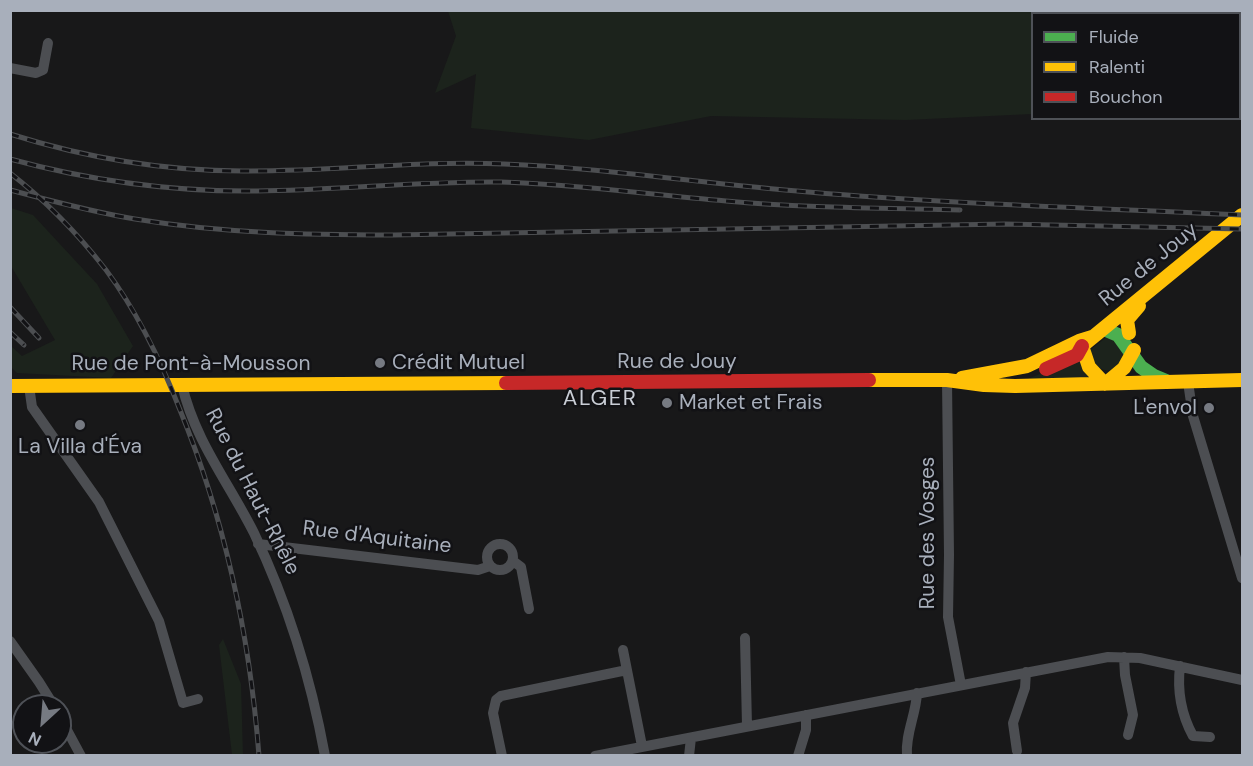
<!DOCTYPE html>
<html>
<head>
<meta charset="utf-8">
<style>
	body { margin:0 }
	#map { position:relative; width:1253px; height:766px; overflow:hidden; background:#181819; font-family:"DM Sans",sans-serif }
	canvas { display:block }
	.frame { position:absolute; inset:0; border:12px solid #a8afbb; pointer-events:none }
	.legend { position:absolute; left:1031px; top:12px; width:210px; height:108px; box-sizing:border-box; background:#121215; border:2px solid #4e5157; margin:0; padding:8px 10px; list-style:none; font-size:18px; color:#a8afbb }
	.legend li { display:flex; align-items:center; gap:12px; height:30px }
	.legend b { width:30px; border:2px solid #4e5157 }
	.north { position:absolute; left:12px; top:694px; width:60px; height:60px; box-sizing:border-box; background:#121215; border:2px solid #4e5157; border-radius:50%; rotate:206deg; font-size:16px; font-weight:700; line-height:24px; text-align:center; color:#a8afbb }
	.north::after { content:''; display:block; margin:auto; width:21px; height:27px; background:#767a82; clip-path:polygon(50% 0,100% 100%,50% 72%,0 100%) }
</style>
</head>
<body>
<div id="map">
<canvas width="1253" height="766"></canvas>
<div class="frame"></div>
<ul class="legend">
<li><b style="height:8px;background:#4caf50"></b>Fluide</li>
<li><b style="height:8px;background:#ffc107"></b>Ralenti</li>
<li><b style="height:8px;background:#c62828"></b>Bouchon</li>
</ul>
<div class="north">N</div>
</div>
<script>
const ctx = document.querySelector('canvas').getContext('2d');
ctx.lineJoin = 'round';
function paint(path, color) { ctx.fillStyle = color; ctx.fill(path, 'evenodd'); }
function stroke(path, color, width, dash) { ctx.strokeStyle = color; ctx.lineWidth = width; ctx.lineCap = dash ? 'butt' : 'round'; ctx.setLineDash(dash || []); ctx.stroke(path); }
function label(font, color, halo, rows, align = 'center') {
  ctx.font = font + ' "DM Sans",sans-serif'; ctx.lineWidth = 5; ctx.setLineDash([]); ctx.textBaseline = 'middle'; ctx.strokeStyle = halo; ctx.fillStyle = color; for (const [text, x, y, turn = 0] of rows) {
    ctx.save(); ctx.translate(x, y); ctx.rotate((+turn || 0) * Math.PI / 180); ctx.textAlign = isNaN(turn) ? turn : align; if (halo) ctx.strokeText(text, 0, 0); ctx.fillText(text, 0, 0); ctx.restore();
  }
}
const green = new Path2D(`
	M 448,11 L 448,10 L 1103,11 L 1100,14 L 1032,14 L 1032,114 L 906,120 L 711,116 L 589,140 L 471,128 L 476,74 L 435,93 L 456,36 Z
	M 11,208 L 33,215 L 97,284 L 133,346 L 111,378 L 17,373 L 11,367 L 11,346 L 22,356 L 55,340 L 11,266 Z
	M 1108,336 L 1125,352 C 1117,375 1104,376 1089,358 L 1090,350 Z
	M 1078,358 L 1095,380 L 1023,381 Z
	M 223,639 L 241,684 L 243,755 L 232,755 L 219,645 Z`);
const street = new Path2D(`
	M 10,68 L 36,73 L 43,70 L 48,43
	M 947,380 L 949,555 L 948,617 L 961,685
	M 1188,382 L 1193,416 L 1242,578
	M 182,385 C 195,441 229,483 254,533 C 288,604 311,679 325,756
	M 29,386 L 32,407 L 99,502 L 159,621 L 183,703 L 198,699
	M487 557a13 13 0 1 1 26 0a13 13 0 1 1-26 0Z
	M 258,544 L 478,570 L 490,566
	M 513,561 L 521,567 L 529,609
	M 745,638 L 747,726
	M 10,641 L 39,682 L 54,706
	M 623,650 L 642,746
	M 1124,657 L 1125,675 L 1133,715 L 1128,735
	M 1180,666 C 1177,691 1181,714 1193,736 L 1210,737
	M 60,717 L 81,756
	M 1017,751 L 1013,723 L 1025,688 L 1026,672
	M 502,756 L 493,713 L 496,700 L 501,696 L 627,670
	M 595,756 L 1108,657 L 1140,658 L 1242,680
	M 689,756 L 691,738
	M 798,756 L 806,730 L 806,715
	M 907,756 C 905,734 916,715 917,693`);
const fast = new Path2D(`
	M 1104,329 L 1118,335 L 1141,367 L 1154,376 L 1166,381`);
const slow = new Path2D(`
	M 1129,333 L 1127,320 L 1139,306
	M 1082,346 L 1089,367 L 1105,384
	M 1082,346 L 1242,215
	M 962,378 L 1027,366 L 1079,341 L 1092,337
	M 869,380 L 947,380
	M 947,380 L 984,385 L 1015,386 L 1242,380
	M 1105,384 L 1124,368 L 1134,350
	M 10,386 L 506,383`);
const jam = new Path2D(`
	M 1046,369 L 1077,355 L 1082,346
	M 506,383 L 869,380`);
const rail = new Path2D(`
	M 10,134 C 86,158 164,171 243,171 C 330,172 417,160 504,164 C 606,168 706,184 808,192 C 952,204 1098,208 1242,215
	M 10,159 C 91,181 174,192 257,191 C 339,190 420,181 501,182 C 576,184 651,195 726,201 C 804,208 882,208 960,210
	M 10,173 C 46,201 78,234 106,270 C 138,313 161,361 180,410 C 225,520 250,638 259,756
	M 10,190 C 52,201 92,212 135,219 C 220,233 307,235 393,235 L 1005,224 L 1242,229
	M 10,307 L 39,338
	M 10,332 L 24,345`);
const markers = [
	[380,363,6,"#767a82"],
	[667,403,6,"#767a82"],
	[1209,408,6,"#767a82"],
	[80,425,6,"#767a82"]
];
const streetNames = [
	["Rue de Jouy",1149,265,-39],
	["Rue de Jouy",677,362],
	["Rue de Pont-à-Mousson",191,364],
	["Rue du Haut-Rhêle",252,492,63],
	["Rue des Vosges",928,533,-90],
	["Rue d'Aquitaine",377,538,7]
];
const poiNames = [
	["Crédit Mutuel",392,363],
	["Market et Frais",679,403],
	["L'envol",1197,408,"right"],
	["La Villa d'Éva",80,447,"center"]
];
const neighbourhoodNames = [
	["ALGER",600,399]
];
paint(green, '#1c231c');
stroke(street, '#4c4e52', 10);
stroke(fast, '#4caf50', 14);
stroke(slow, '#ffc107', 14);
stroke(jam, '#c62828', 14);
stroke(rail, '#4c4e51', 5);
stroke(rail, '#121215', 3, [9]);
for (const [x, y, r, color] of markers) { const dot = new Path2D(); dot.arc(x, y, r, 0, 2 * Math.PI); ctx.fillStyle = color; ctx.fill(dot); stroke(dot, '#121215', 2); }
label('21px', '#a8afbb', '#121215', streetNames);
label('21px', '#a8afbb', '#121215', poiNames, 'left');
ctx.letterSpacing = '1.5px';
label('22px', '#caced6', '#121215', neighbourhoodNames);
ctx.letterSpacing = '0px';
</script>
</body>
</html>
